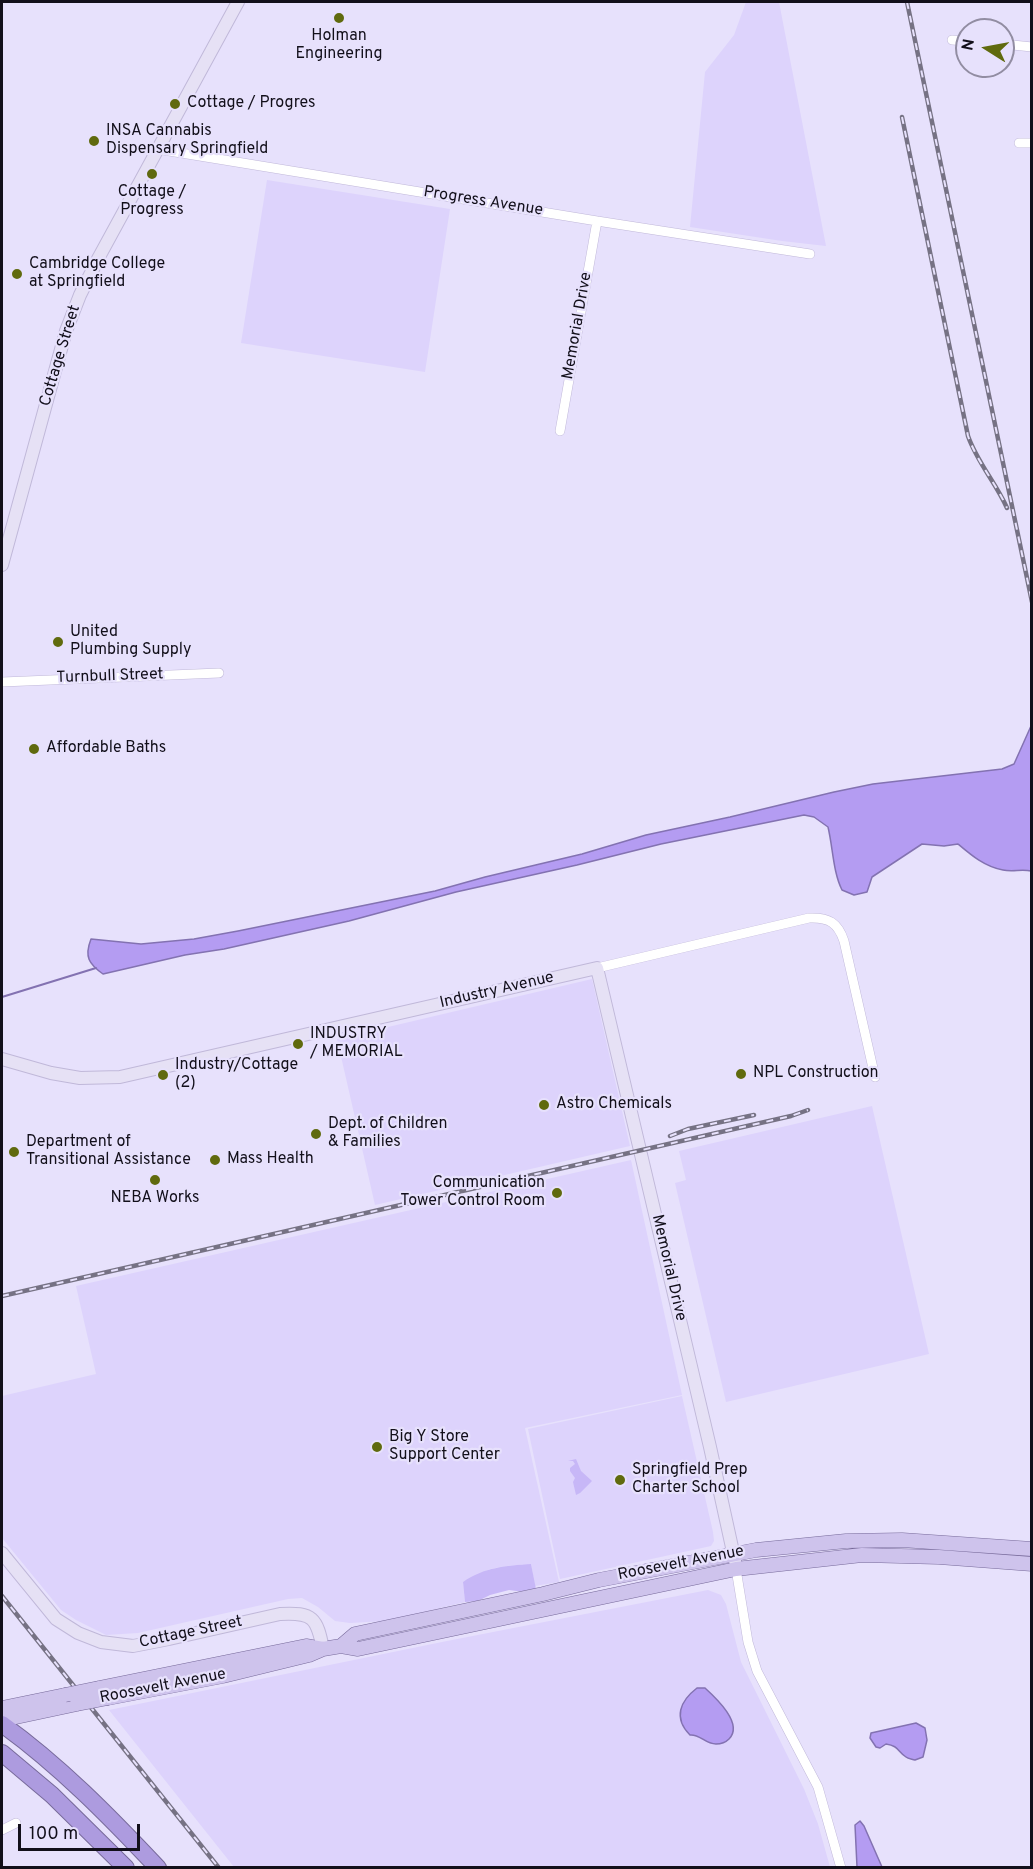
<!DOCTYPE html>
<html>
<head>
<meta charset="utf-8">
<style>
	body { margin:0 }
	#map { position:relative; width:1033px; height:1869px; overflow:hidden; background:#e7e1fc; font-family:Overpass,sans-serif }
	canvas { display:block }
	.frame { position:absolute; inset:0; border:3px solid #120f1a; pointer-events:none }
	.north { position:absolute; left:955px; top:18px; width:60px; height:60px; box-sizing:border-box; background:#e7e1fc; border:2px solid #928da2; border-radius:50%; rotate:281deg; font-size:16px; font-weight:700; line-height:24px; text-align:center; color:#120f1a }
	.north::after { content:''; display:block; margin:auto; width:21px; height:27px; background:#606a0e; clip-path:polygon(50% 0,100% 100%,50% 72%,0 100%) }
	.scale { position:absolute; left:18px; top:1824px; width:122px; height:27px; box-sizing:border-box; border:3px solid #120f1a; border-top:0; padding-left:8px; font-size:18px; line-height:21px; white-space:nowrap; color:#120f1a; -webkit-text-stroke:4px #e7e1fc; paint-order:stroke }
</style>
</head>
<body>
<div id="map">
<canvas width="1033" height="1869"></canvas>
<div class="frame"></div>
<div class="north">N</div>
<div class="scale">100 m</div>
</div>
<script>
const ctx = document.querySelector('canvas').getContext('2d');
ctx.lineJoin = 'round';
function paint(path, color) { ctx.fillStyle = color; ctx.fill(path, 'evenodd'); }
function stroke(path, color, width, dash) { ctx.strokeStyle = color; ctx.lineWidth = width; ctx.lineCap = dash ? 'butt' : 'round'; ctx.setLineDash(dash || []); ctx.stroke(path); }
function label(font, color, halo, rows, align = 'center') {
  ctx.font = font + ' Overpass,sans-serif'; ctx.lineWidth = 4.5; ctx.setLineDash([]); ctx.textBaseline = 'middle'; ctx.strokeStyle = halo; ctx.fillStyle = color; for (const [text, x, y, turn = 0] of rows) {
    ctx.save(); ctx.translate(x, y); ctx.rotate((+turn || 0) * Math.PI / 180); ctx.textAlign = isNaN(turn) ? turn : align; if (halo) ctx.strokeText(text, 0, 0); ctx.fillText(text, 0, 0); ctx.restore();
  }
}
const built = new Path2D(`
	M 746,2 L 779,2 L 826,246 L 782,241 L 690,227 L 705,72 L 734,35 Z
	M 267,180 L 450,209 L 425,372 L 241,343 Z
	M 592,979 L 630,1146 L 375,1205 L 337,1039 Z
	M 872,1106 L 929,1354 L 726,1402 L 675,1183 L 686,1180 L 679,1151 Z
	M 631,1160 L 682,1395 L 525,1428 L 559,1582 L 535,1586 L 531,1564 L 507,1566 L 490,1569 L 463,1582 L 465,1602 L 387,1621 L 350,1623 L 335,1621 L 318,1607 L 302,1598 L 288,1599 L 138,1633 L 106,1635 L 76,1620 L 61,1610 L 2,1538 L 2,1396 L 96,1374 L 76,1286 Z
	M 682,1396 L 713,1532 L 714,1541 L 711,1546 L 560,1579 L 528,1429 Z
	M 708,1590 L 721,1595 L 726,1604 L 741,1662 L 804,1789 L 818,1824 L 830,1867 L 234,1867 L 109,1710 L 447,1641 Z`);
const green = new Path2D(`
	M 576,1459 L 581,1471 L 592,1481 L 580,1493 L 576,1495 L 573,1482 L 575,1478 L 570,1471 L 570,1468 L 575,1464 L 573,1461 L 568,1461 Z
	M 531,1564 L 536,1589 L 524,1592 L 509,1590 L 490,1595 L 478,1601 L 465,1602 L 463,1582 C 485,1567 505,1566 531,1564 Z`);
const water = new Path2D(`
	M 1031,726 L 1031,871 C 1022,869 1012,872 1003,870 C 985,867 971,855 958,844 L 944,846 L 922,844 L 872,877 L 867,892 L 854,895 L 842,890 C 833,872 833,848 828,827 L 814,817 L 804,815 L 661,844 L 577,865 L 456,892 L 349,921 L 224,949 L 185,955 L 103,974 C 89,964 84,957 91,939 L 141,944 L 194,939 L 238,931 L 435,891 L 485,877 L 582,854 L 646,835 L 730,817 L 834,792 L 873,784 L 1002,769 L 1014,764 Z
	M 697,1688 L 705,1688 C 716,1698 744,1724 729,1739 C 725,1743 721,1744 716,1744 C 705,1744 700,1734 690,1735 C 673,1718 680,1701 697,1688 Z
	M 916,1723 L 925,1728 L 927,1740 L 923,1757 L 915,1760 C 912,1759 908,1759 906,1757 C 897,1751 899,1746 886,1744 L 880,1748 L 876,1747 L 870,1738 L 871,1733 Z
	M 860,1821 L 864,1826 L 882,1867 L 857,1867 L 855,1825 Z`);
const stream = new Path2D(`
	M 2,997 L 96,968`);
const street = new Path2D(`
	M 952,40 L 967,41
	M 1003,44 L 1032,47
	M 1019,143 L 1032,143
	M 157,149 L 597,221 L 810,254
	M 560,431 L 597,221
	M 2,682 L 219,673
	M 597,968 L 809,918 C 829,917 838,923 844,941 L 875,1077
	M 736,1569 L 748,1642 L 757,1671 L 818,1787 L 841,1868
	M 2,1830 L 16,1823`);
const secondary = new Path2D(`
	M 2,565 L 66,331 L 80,295 L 99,257 L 238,2
	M 2,1059 L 51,1073 L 80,1078 L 120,1077 L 597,968 L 710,1447 L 735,1561
	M 2,1553 L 56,1619 L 78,1633 L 101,1642 L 133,1646 L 169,1639 L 280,1614 C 313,1612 317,1618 323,1649`);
const primary = new Path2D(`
	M 341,1646 L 358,1649 L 736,1569 L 862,1555 L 939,1557 L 1032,1564
	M 99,1688 L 306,1646 L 323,1649
	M 108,1698 L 223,1676 L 309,1655 L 323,1649 L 341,1646 L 355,1634 L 543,1594 L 599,1580 L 756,1550 L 846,1541 L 902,1540 L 1032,1549
	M 2,1708 L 65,1695
	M 2,1720 L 77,1704`);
const highway = new Path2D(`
	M 2,1724 C 59,1765 109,1816 158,1868
	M 2,1753 L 52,1795 L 126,1868`);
const rail = new Path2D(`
	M 907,2 L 1032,602
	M 902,117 L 968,436 C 977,462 996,483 1007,508
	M 670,1136 L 688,1129 L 754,1115
	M 2,1296 L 791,1116 L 808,1110
	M 2,1596 L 219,1868`);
const primaryBridge = new Path2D(`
	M 65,1695 L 99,1688
	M 77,1704 L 108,1698`);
const markers = [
	[339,18,6,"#606a0e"],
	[175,104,6,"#606a0e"],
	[94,141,6,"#606a0e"],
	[152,174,6,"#606a0e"],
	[17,274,6,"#606a0e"],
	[58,642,6,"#606a0e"],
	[34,749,6,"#606a0e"],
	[298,1044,6,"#606a0e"],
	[741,1074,6,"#606a0e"],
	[163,1075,6,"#606a0e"],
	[544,1105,6,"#606a0e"],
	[316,1134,6,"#606a0e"],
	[14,1152,6,"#606a0e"],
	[215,1160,6,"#606a0e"],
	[155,1180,6,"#606a0e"],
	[557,1193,6,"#606a0e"],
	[377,1447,6,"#606a0e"],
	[620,1480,6,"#606a0e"]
];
const poiNames = [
	["Holman",339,37,"center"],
	["Engineering",339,55,"center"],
	["Cottage / Progres",187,104],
	["INSA Cannabis",106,132],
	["Dispensary Springfield",106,150],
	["Cottage /",152,193,"center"],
	["Progress",152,211,"center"],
	["Cambridge College",29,265],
	["at Springfield",29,283],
	["United",70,633],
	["Plumbing Supply",70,651],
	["Affordable Baths",46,749],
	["INDUSTRY",310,1035],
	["/ MEMORIAL",310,1053],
	["Industry/Cottage",175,1066],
	["(2)",175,1084],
	["NPL Construction",753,1074],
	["Astro Chemicals",556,1105],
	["Dept. of Children",328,1125],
	["& Families",328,1143],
	["Department of",26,1143],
	["Transitional Assistance",26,1161],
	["Mass Health",227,1160],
	["Communication",545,1184,"right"],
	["Tower Control Room",545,1202,"right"],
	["NEBA Works",155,1199,"center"],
	["Big Y Store",389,1438],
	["Support Center",389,1456],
	["Springfield Prep",632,1471],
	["Charter School",632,1489]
];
const streetNames = [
	["Progress Avenue",483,202,9],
	["Memorial Drive",578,326,-80],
	["Cottage Street",61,356,-73],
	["Turnbull Street",110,677,-2],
	["Industry Avenue",497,991,-13],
	["Memorial Drive",668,1268,77],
	["Roosevelt Avenue",681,1564,-11],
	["Cottage Street",191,1633,-12],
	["Roosevelt Avenue",163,1687,-11]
];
paint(built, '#ddd3fc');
paint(green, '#c7b7f7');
paint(water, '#b49cf2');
stroke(water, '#8372b1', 1.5);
stroke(stream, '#8372b1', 2);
stroke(street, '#c0b8d9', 10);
stroke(secondary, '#c0b8d9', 14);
stroke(primary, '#776a9a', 15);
stroke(highway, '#776a9a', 18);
stroke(street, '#fff', 9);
stroke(secondary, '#e6e1f5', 12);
stroke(primary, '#cec3ec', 14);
stroke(highway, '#ad9bdf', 16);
stroke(rail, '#767284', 4.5);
stroke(rail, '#e7e1fc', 2, [7]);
stroke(primaryBridge, '#776a9a', 15, []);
stroke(primaryBridge, '#cec3ec', 14);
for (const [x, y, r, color] of markers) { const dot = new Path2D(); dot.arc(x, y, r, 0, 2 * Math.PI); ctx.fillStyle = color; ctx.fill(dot); stroke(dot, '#e7e1fc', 2); }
label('16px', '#120f1a', '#e7e1fc', poiNames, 'left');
label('16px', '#120f1a', '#e7e1fc', streetNames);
</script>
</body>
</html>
